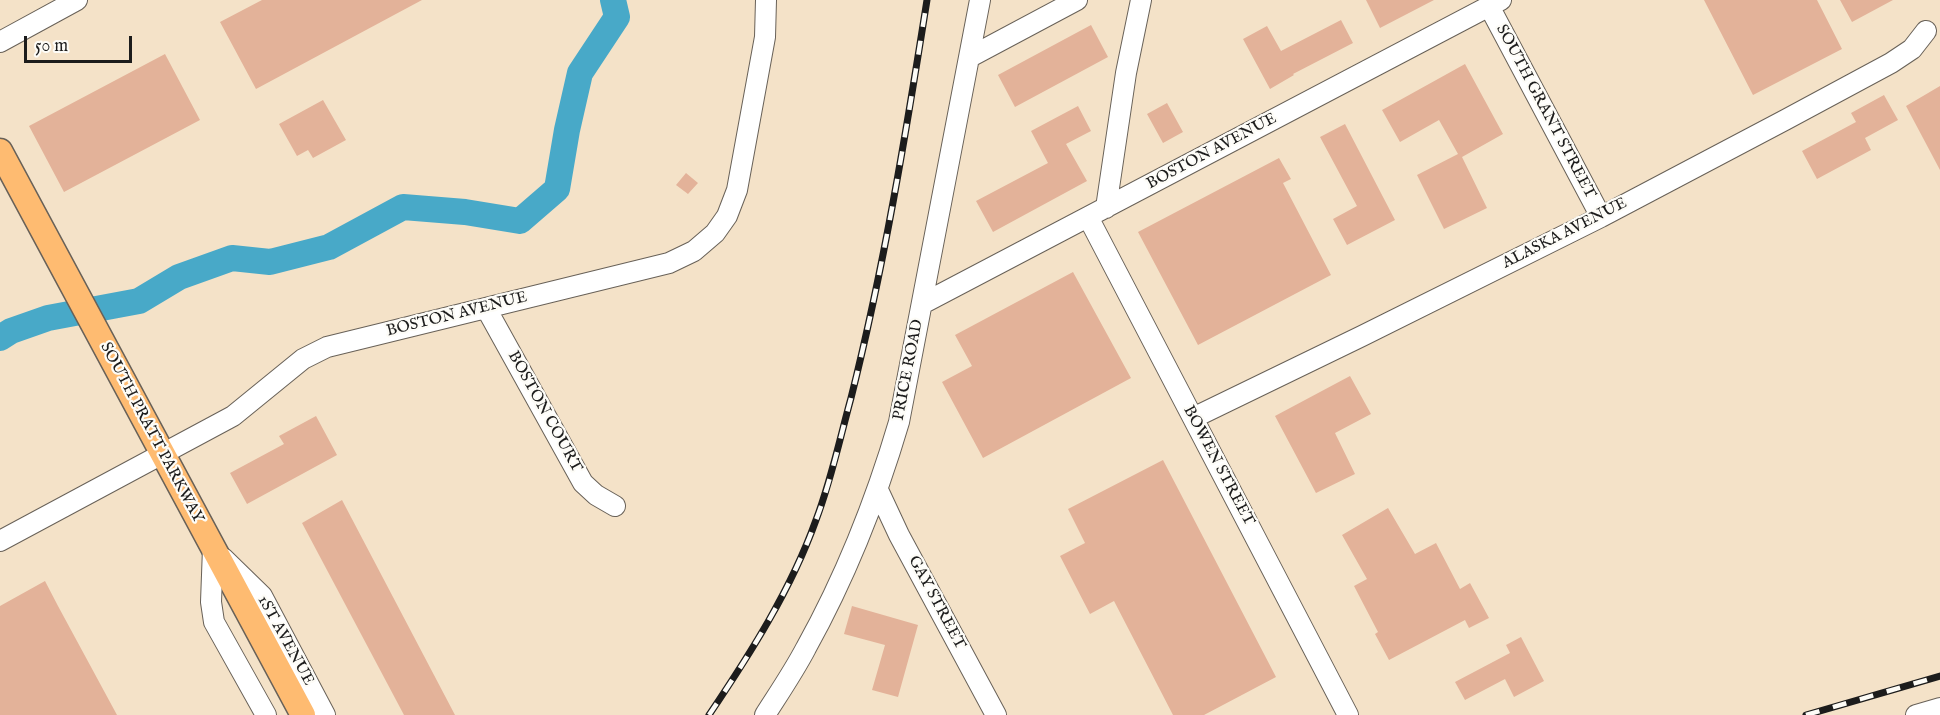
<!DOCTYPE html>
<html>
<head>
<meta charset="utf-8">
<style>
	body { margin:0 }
	#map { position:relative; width:1940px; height:715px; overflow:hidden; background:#f4e2c8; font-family:"IM FELL English",serif }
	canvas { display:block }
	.scale { position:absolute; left:24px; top:36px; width:108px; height:27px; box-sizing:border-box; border:3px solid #1c1c1c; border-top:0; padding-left:8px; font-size:18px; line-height:21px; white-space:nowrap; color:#1c1c1c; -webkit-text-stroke:4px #fdfcf7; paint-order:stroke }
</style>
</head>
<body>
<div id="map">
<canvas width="1940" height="715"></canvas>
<div class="scale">50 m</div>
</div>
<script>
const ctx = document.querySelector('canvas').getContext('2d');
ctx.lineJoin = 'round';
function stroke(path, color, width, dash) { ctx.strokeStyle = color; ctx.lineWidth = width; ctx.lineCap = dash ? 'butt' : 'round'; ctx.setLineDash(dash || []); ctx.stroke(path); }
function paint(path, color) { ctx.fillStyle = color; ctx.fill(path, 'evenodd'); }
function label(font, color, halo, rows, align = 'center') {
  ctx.font = font + ' "IM FELL English",serif'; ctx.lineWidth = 4.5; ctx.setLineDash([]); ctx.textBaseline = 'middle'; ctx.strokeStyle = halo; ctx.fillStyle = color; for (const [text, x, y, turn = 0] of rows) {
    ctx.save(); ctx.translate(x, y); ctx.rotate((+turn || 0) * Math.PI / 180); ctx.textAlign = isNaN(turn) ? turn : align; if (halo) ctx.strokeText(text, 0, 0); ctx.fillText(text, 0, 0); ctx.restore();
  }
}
const river = new Path2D(`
	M 0,338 L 11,331 L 48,318 L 139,301 L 179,277 L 232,258 L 270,262 L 329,247 L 403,207 L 465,212 L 520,221 L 557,189 L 567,130 L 580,73 L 617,17 L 613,0`);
const building = new Path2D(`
	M 262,0 L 422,0 L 256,89 L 220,22 Z
	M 1366,0 L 1434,0 L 1380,28 Z
	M 1704,0 L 1817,0 L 1842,49 L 1753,95 Z
	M 1840,0 L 1893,0 L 1852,22 Z
	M 1341,20 L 1353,43 L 1293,74 L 1294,75 L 1270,89 L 1243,39 L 1267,26 L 1281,51 Z
	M 1091,25 L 1108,57 L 1015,107 L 998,75 Z
	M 165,54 L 200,120 L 64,192 L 29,126 Z
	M 1465,64 L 1503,134 L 1462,157 L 1487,208 L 1444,229 L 1417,175 L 1458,154 L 1439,120 L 1400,142 L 1382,110 Z
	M 1940,86 L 1940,170 L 1906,106 Z
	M 1884,95 L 1898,120 L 1865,138 L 1871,150 L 1817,179 L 1802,151 L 1856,122 L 1851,113 Z
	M 323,100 L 346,140 L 313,158 L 308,150 L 297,156 L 279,124 Z
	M 1167,103 L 1183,132 L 1163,143 L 1147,114 Z
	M 1078,106 L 1091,131 L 1066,144 L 1087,181 L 993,232 L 976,201 L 1048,163 L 1031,131 Z
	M 1345,124 L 1395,220 L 1347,245 L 1333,219 L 1357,206 L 1320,137 Z
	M 1279,158 L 1291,179 L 1283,183 L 1331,275 L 1198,345 L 1138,232 Z
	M 686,173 L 698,183 L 688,194 L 676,185 Z
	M 1073,272 L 1131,378 L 983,458 L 942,382 L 972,366 L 955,335 Z
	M 1350,376 L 1371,414 L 1335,433 L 1355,474 L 1316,493 L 1275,416 Z
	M 316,416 L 337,455 L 247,504 L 230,473 L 284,444 L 279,436 Z
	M 1163,460 L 1276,677 L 1204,715 L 1173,715 L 1114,601 L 1090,614 L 1060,556 L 1085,543 L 1068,509 Z
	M 342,500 L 455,715 L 404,715 L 302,523 Z
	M 1388,508 L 1415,554 L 1436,543 L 1460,589 L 1470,583 L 1489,618 L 1469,628 L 1465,620 L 1389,660 L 1375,634 L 1378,632 L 1354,586 L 1367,579 L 1342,535 Z
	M 45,581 L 58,606 L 117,715 L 0,715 L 0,606 Z
	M 852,606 L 918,625 L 898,697 L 872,690 L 885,645 L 844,634 Z
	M 1521,637 L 1544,681 L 1514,697 L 1505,679 L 1465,700 L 1455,682 L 1510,653 L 1506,645 Z`);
const minor = new Path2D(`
	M 1489,6 L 1601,217
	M 0,42 L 77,0
	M 970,57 L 1077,0
	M 1106,208 L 1126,73 L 1141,0
	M 1088,217 L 1348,715
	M 922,304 L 1501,0
	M 486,308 L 583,483 L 596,495 L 615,506
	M 1193,418 L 1362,336 L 1601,217 L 1785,120 L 1891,63 L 1912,49 L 1926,31
	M 878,490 L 899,535 L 996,715
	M 0,541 L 233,416 L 303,359 L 327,347 L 669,263 L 694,251 L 715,233 L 727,216 L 737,190 L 765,37 L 766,0
	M 213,548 L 211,602 L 214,622 L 266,715
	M 223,558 L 262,596 L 325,715
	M 765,715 C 779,693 794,671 806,648 C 846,576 876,500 899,422 L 980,0
	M 1916,715 L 1940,708`);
const major = new Path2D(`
	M 0,151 L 303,715`);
const rail = new Path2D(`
	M 709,715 C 750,654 791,590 816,520 C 831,481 840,438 851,398 C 884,267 906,133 927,0
	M 1806,715 L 1940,676`);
const streetNames = [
	["SOUTH GRANT STREET",1545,112,62],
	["BOSTON AVENUE",1212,152,-28],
	["ALASKA AVENUE",1565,234,-27],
	["BOSTON AVENUE",457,315,-14],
	["PRICE ROAD",909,370,-79],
	["BOSTON COURT",544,412,61],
	["SOUTH PRATT PARKWAY",151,433,62],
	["BOWEN STREET",1218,466,62],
	["GAY STREET",936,603,62],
	["1ST AVENUE",285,641,61]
];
stroke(river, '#48a9c8', 26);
paint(building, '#e3b299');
stroke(minor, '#686158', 22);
stroke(major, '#686158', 27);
stroke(minor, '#fff', 20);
stroke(major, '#febb71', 24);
stroke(rail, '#1c1c1c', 7);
stroke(rail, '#fdfcf7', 4.5, [14]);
label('16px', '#1c1c1c', '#fdfcf7', streetNames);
</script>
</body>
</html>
